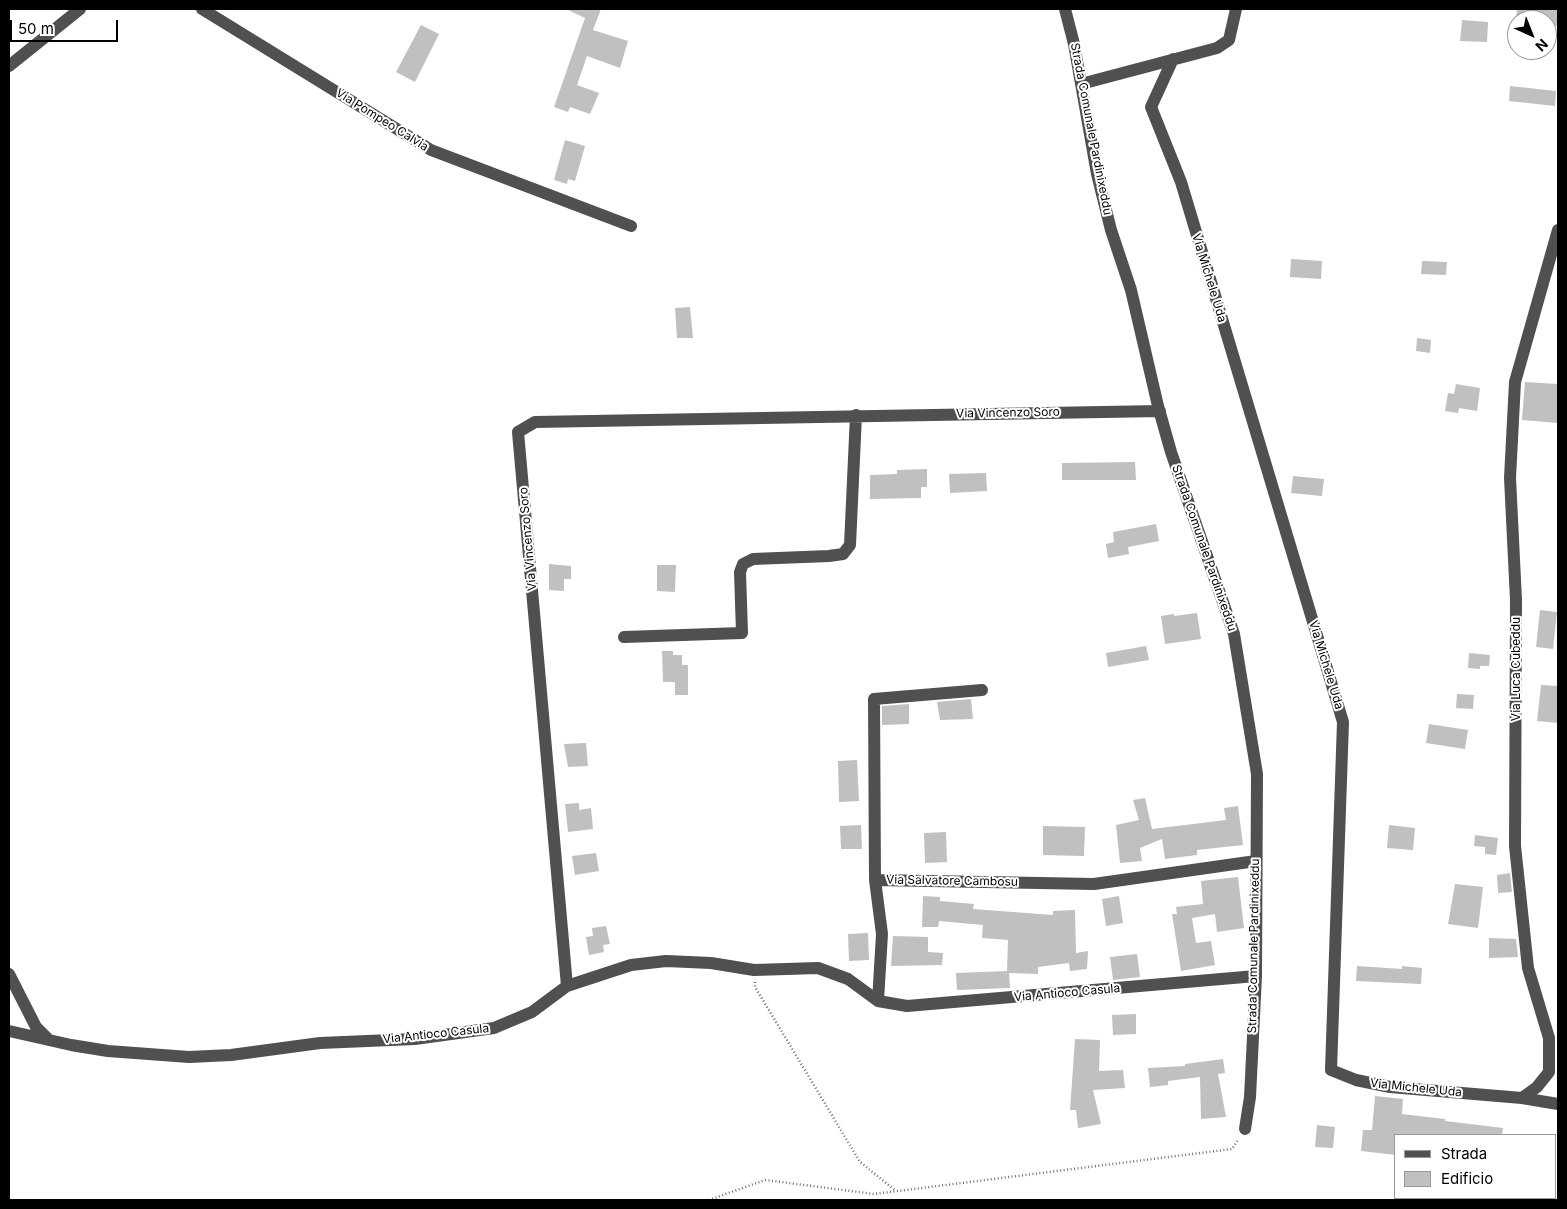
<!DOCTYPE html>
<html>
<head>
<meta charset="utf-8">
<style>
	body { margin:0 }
	#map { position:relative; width:1567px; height:1209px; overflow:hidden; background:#fff; font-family:Inter,sans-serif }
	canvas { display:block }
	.frame { position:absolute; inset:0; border:10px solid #000; pointer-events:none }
	.legend { position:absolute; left:1394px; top:1134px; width:162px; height:65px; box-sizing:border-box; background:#fff; border:1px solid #999; margin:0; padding:6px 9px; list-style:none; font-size:15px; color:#000 }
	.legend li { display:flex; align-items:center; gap:10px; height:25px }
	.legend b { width:25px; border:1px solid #999 }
	.north { position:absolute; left:1507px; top:10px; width:50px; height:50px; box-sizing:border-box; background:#fff; border:1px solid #999; border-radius:50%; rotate:136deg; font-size:14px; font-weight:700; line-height:20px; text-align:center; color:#000 }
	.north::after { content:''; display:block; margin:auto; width:18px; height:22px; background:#000; clip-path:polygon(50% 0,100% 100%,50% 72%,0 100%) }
	.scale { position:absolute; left:10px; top:20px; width:108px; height:22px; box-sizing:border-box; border:2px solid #000; border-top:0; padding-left:6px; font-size:15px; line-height:18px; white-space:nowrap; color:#000; -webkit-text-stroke:4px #fff; paint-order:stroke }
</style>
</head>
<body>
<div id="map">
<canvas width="1567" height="1209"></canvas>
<div class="frame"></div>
<ul class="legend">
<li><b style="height:6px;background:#505050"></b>Strada</li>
<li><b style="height:14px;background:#c0c0c0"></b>Edificio</li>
</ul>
<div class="north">N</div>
<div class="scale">50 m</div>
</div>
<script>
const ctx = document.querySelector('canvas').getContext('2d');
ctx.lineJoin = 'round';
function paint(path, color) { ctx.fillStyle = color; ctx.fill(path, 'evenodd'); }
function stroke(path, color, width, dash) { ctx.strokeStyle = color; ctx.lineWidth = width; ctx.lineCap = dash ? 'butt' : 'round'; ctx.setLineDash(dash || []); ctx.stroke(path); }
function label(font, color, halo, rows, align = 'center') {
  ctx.font = font + ' Inter,sans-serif'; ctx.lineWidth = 4; ctx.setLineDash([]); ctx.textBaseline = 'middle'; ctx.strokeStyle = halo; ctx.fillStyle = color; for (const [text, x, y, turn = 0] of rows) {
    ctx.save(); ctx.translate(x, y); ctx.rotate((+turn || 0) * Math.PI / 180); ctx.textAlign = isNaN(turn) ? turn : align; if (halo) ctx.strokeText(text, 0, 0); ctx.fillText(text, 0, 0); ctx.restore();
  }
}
const building = new Path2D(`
	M 566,9 L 601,9 L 593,30 L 628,41 L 620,68 L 587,56 L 577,85 L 599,93 L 590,114 L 570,107 L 568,112 L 554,107 L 585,18 Z
	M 1517,9 L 1558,9 L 1558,26 L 1547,25 L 1547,20 L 1516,20 Z
	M 1462,20 L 1488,22 L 1487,42 L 1460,41 Z
	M 421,25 L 439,34 L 415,82 L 396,72 Z
	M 1510,86 L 1556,91 L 1555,106 L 1509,101 Z
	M 565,140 L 585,146 L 575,181 L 568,179 L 567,184 L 554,180 Z
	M 1291,259 L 1322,261 L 1321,279 L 1290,277 Z
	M 1422,261 L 1447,262 L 1446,275 L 1421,274 Z
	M 690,307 L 693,338 L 677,338 L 675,308 Z
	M 1417,338 L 1431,340 L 1430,353 L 1416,351 Z
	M 1525,382 L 1558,384 L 1558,423 L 1522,420 Z
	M 1456,384 L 1480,388 L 1477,411 L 1459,408 L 1458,413 L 1445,411 L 1448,393 L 1454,394 Z
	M 1135,462 L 1136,480 L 1062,480 L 1062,463 Z
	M 927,469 L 927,487 L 921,487 L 921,498 L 870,499 L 870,475 L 897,474 L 897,470 Z
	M 986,473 L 987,491 L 950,493 L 949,474 Z
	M 1293,476 L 1324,479 L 1322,496 L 1291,493 Z
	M 1156,524 L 1159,541 L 1128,547 L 1129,554 L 1108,558 L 1106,544 L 1114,542 L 1113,532 Z
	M 549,564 L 571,566 L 571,579 L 564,579 L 564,591 L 549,590 Z
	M 657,565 L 676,565 L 675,592 L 657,591 Z
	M 1540,610 L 1557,612 L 1553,649 L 1536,647 Z
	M 1197,613 L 1201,639 L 1165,644 L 1161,616 L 1174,614 L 1174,616 Z
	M 1146,646 L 1149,660 L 1108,667 L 1106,653 Z
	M 662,651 L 673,651 L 673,655 L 682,655 L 682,665 L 688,665 L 688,695 L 675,695 L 675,682 L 663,682 Z
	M 1469,653 L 1490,655 L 1489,666 L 1480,666 L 1480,669 L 1468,668 Z
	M 1541,685 L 1558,686 L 1558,723 L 1537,721 Z
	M 1457,694 L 1474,695 L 1473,709 L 1456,708 Z
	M 971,699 L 973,719 L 940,720 L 937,702 Z
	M 909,704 L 909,724 L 882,725 L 882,706 Z
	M 1429,724 L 1468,730 L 1465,749 L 1426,743 Z
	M 586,743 L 588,766 L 568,767 L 564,744 Z
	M 857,760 L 859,801 L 839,802 L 838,761 Z
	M 1145,798 L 1152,829 L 1226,820 L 1224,808 L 1238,806 L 1243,845 L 1197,850 L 1197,855 L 1165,859 L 1162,839 L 1140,848 L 1142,861 L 1120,863 L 1116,825 L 1139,820 L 1133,800 Z
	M 579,803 L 579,810 L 591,808 L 593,829 L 568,832 L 565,804 Z
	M 861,825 L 862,849 L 841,849 L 840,826 Z
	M 1389,825 L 1415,828 L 1413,850 L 1387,848 Z
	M 1043,826 L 1085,827 L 1084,856 L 1043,855 Z
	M 946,832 L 947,862 L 925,863 L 924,833 Z
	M 1475,835 L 1498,838 L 1496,855 L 1485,854 L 1485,847 L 1474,846 Z
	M 596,853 L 599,871 L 575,875 L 572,856 Z
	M 1510,873 L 1512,892 L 1498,893 L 1497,875 Z
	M 1238,877 L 1244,928 L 1217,932 L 1215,914 L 1192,918 L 1196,943 L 1211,941 L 1215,965 L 1181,971 L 1172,914 L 1177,914 L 1176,907 L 1203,904 L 1201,881 Z
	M 1455,884 L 1483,887 L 1478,928 L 1448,924 Z
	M 923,896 L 940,897 L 940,901 L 974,904 L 973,909 L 1053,915 L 1053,911 L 1075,910 L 1076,953 L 1088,951 L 1087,969 L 1070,971 L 1069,963 L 1038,967 L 1038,974 L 1009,973 L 1010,988 L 957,990 L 956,973 L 1007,971 L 1008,940 L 982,938 L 983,925 L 939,921 L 938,927 L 922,927 Z
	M 1119,896 L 1123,923 L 1106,926 L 1102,899 Z
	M 606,926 L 610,944 L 603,945 L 604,952 L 589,955 L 586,937 L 593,936 L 592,928 Z
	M 868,933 L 869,960 L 849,961 L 848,934 Z
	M 893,936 L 928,937 L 928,952 L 943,953 L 942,965 L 891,966 Z
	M 1489,938 L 1516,939 L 1518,957 L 1489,958 Z
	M 1137,954 L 1140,977 L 1113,980 L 1110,957 Z
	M 1357,966 L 1402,969 L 1402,966 L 1422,968 L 1421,984 L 1356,981 Z
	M 1136,1014 L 1136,1034 L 1113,1035 L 1112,1015 Z
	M 1075,1039 L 1100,1040 L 1099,1071 L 1123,1070 L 1125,1088 L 1093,1090 L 1101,1124 L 1078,1128 L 1076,1110 L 1070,1110 Z
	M 1223,1059 L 1225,1073 L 1218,1074 L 1226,1117 L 1201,1119 L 1200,1077 L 1168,1081 L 1168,1085 L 1150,1087 L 1148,1068 L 1185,1066 L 1185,1064 Z
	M 1375,1096 L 1403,1099 L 1402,1114 L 1445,1119 L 1445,1121 L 1503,1128 L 1502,1135 L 1396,1135 L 1396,1155 L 1361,1151 L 1363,1130 L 1372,1130 Z
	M 1317,1125 L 1335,1127 L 1333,1148 L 1315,1147 Z`);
const path = new Path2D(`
	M 755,982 L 755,987 L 860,1162 L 896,1191
	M 709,1200 L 765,1180 L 874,1194 L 1232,1149 L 1238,1140`);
const minor = new Path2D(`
	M 202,9 L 431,150 L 631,226
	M 1065,9 L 1074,44 L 1097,174 L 1111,230 L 1131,290 L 1158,406 L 1171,452 L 1234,634 L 1257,774 L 1256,976 L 1250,1097 L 1245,1129
	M 1173,59 L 1151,107 L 1181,182 L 1343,722 L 1331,1070 L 1356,1080 L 1390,1087 L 1522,1098 L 1558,1104
	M 9,66 L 80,9
	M 1081,84 L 1217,48 L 1229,40 L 1236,9
	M 624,637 L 742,633 L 740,572 L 743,564 L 753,559 L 829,556 L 843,554 L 850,545 L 856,415
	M 982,690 L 874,699 L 875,880 L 1094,884 L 1256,861
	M 875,880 L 882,934 L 878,1001 L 907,1006 L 1256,976
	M 9,974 L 36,1027 L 49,1040 L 71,1045 L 108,1051 L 189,1057 L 231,1055 L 320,1043 L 415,1039 L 494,1028 L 532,1012 L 567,986 L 631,965 L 666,961 L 711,963 L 754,970 L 818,968 L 848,979 L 878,1001
	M 567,986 L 518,432 L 535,422 L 1160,411
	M 9,1031 L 49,1040
	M 1522,1098 L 1537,1087 L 1549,1072 L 1549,1038 L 1528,968 L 1515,846 L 1516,600 L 1510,478 L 1515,382 L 1558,230`);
const streetNames = [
	["Via Pompeo Calvia",382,120,32],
	["Strada Comunale Pardinixeddu",1091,129,79],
	["Via Michele Uda",1209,278,73],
	["Via Vincenzo Soro",1008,413,-1],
	["Via Vincenzo Soro",528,539,-95],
	["Strada Comunale Pardinixeddu",1204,548,71],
	["Via Michele Uda",1326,665,73],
	["Via Luca Cubeddu",1516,669,-90],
	["Via Salvatore Cambosu",952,881,1],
	["Strada Comunale Pardinixeddu",1254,946,-89],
	["Via Antioco Casula",1067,993,-5],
	["Via Antioco Casula",436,1034,-6],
	["Via Michele Uda",1416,1088,6]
];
paint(building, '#c0c0c0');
stroke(path, '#727272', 2.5, [1, 2.5]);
stroke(minor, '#505050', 12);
label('12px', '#000', '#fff', streetNames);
</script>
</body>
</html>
